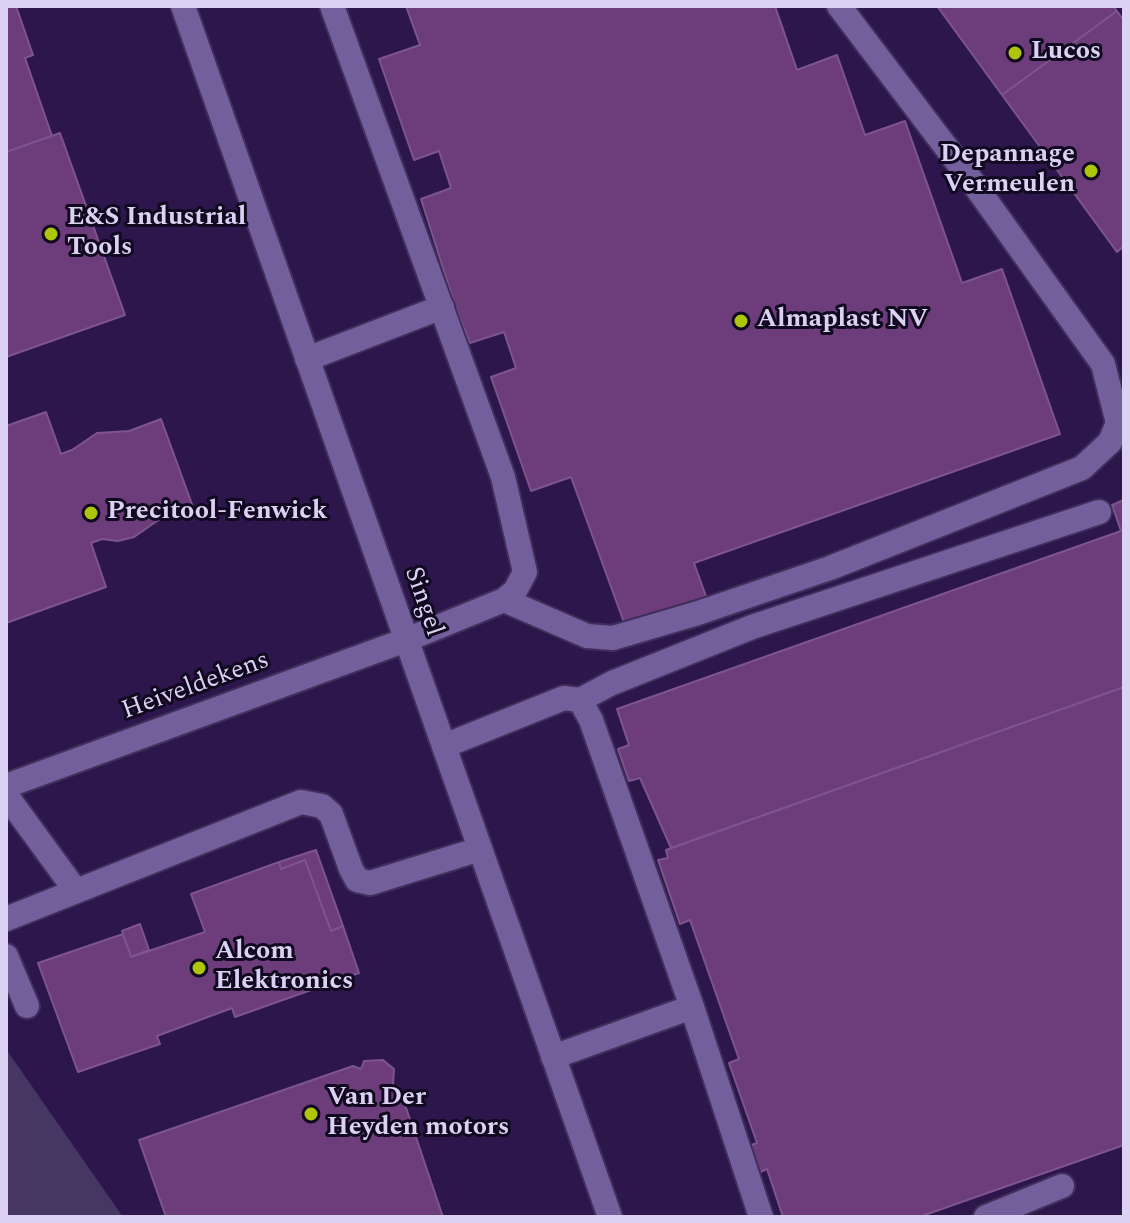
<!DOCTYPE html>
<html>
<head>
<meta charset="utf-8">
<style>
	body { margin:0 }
	#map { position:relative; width:1130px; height:1223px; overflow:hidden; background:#2c164c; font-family:Spectral,serif }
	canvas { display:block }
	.frame { position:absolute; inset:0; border:8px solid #dad1f3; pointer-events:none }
</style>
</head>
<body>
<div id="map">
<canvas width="1130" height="1223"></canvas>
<div class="frame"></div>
</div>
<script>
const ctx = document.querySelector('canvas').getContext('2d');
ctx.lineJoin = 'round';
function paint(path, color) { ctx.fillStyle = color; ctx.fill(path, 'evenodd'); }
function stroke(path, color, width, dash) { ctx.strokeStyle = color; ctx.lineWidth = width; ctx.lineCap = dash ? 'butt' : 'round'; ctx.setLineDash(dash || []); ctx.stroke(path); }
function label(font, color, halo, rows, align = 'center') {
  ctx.font = font + ' Spectral,serif'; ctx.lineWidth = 6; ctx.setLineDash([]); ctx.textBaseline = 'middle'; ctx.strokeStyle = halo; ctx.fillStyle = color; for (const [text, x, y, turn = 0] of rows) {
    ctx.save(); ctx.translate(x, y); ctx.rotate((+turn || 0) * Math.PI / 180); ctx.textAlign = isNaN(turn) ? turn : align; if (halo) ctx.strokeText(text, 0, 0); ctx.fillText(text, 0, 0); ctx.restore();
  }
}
const green = new Path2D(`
	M 6,1049 L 123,1217 L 6,1217 Z`);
const building = new Path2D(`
	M 6,6 L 16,6 L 33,55 L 25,58 L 52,136 L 6,152 Z
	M 406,6 L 775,6 L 797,70 L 837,55 L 865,135 L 905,121 L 962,283 L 1002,269 L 1060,434 L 694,563 L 707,599 L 626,628 L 571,477 L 531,491 L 491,377 L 516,368 L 504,332 L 470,343 L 456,309 L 421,199 L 451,188 L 439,151 L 414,160 L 379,59 L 420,45 Z
	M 937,6 L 1113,6 L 1117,11 L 1002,95 Z
	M 1117,11 L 1124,21 L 1124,246 L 1117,252 L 1002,95 Z
	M 60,133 L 125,315 L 6,357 L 6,152 Z
	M 46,412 L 61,454 L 72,450 L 97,433 L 129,431 L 161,419 L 193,507 L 160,519 L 134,537 L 118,541 L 102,539 L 91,543 L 106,587 L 6,623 L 6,426 Z
	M 1124,500 L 1124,687 L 671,848 L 640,778 L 629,781 L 618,749 L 629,745 L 617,709 L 1121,531 L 1112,505 Z
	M 1124,687 L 1124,1145 L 919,1217 L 783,1217 L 767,1169 L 758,1173 L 749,1146 L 757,1143 L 729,1063 L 739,1059 L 690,920 L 680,924 L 658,860 L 668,858 L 666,850 Z
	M 316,850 L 343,926 L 331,931 L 305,860 L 281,869 L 279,862 Z
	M 305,860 L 331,931 L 343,926 L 359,973 L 235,1017 L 232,1008 L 157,1036 L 160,1044 L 78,1072 L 38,963 L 123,934 L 131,957 L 205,932 L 191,894 L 279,862 L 281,869 Z
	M 140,924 L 149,950 L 131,957 L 122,931 Z
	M 383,1060 L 394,1069 L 393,1085 L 399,1087 L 443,1217 L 166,1217 L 139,1140 L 353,1066 L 361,1069 L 364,1061 Z`);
const lane = new Path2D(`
	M 332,6 L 503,477 L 525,572 L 515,591 L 504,600 L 406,640
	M 307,359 L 442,307
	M 504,600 L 587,636 L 613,638 L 698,613 L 830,568 L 1082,468 L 1110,442 L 1118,423 L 1103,364 L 974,184 L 839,6
	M 580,700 L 612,683 L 752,627 L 1099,512
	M 444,746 L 564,698 L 580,700 L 591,720 L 692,1007 L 761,1217
	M 6,795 L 76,891
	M 6,919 L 301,802 L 322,806 L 331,814 L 351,869 L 357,880 L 370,883 L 480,849
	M 6,956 L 27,1006
	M 553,1057 L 692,1007
	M 986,1217 L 1062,1186`);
const street = new Path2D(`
	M 183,6 L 610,1217
	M 6,786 L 406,640`);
const markers = [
	[1015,53,8,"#aec60a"],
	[1091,171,8,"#aec60a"],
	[51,234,8,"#aec60a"],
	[741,321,8,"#aec60a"],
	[91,513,8,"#aec60a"],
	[199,968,8,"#aec60a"],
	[311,1114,8,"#aec60a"]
];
const poiNames = [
	["Lucos",1031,53],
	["Depannage",1075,156,"right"],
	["Vermeulen",1075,186,"right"],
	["E&S Industrial",67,219],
	["Tools",67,249],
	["Almaplast NV",757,321],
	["Precitool-Fenwick",107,513],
	["Alcom",215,953],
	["Elektronics",215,983],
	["Van Der",327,1099],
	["Heyden motors",327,1129]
];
const streetNames = [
	["Singel",422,602,71],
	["Heiveldekens",196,687,-20]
];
paint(green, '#453664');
paint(building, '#6c3d7a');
stroke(building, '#7e558b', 2);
stroke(lane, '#402e5b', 28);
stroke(street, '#402e5b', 28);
stroke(lane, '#735f9c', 24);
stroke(street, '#735f9c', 24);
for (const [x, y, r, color] of markers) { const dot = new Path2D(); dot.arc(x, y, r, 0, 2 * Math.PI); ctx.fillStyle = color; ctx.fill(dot); stroke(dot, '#110920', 3); }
label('bold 26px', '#dad1f3', '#110920', poiNames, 'left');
label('26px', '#dad1f3', '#110920', streetNames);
</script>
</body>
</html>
